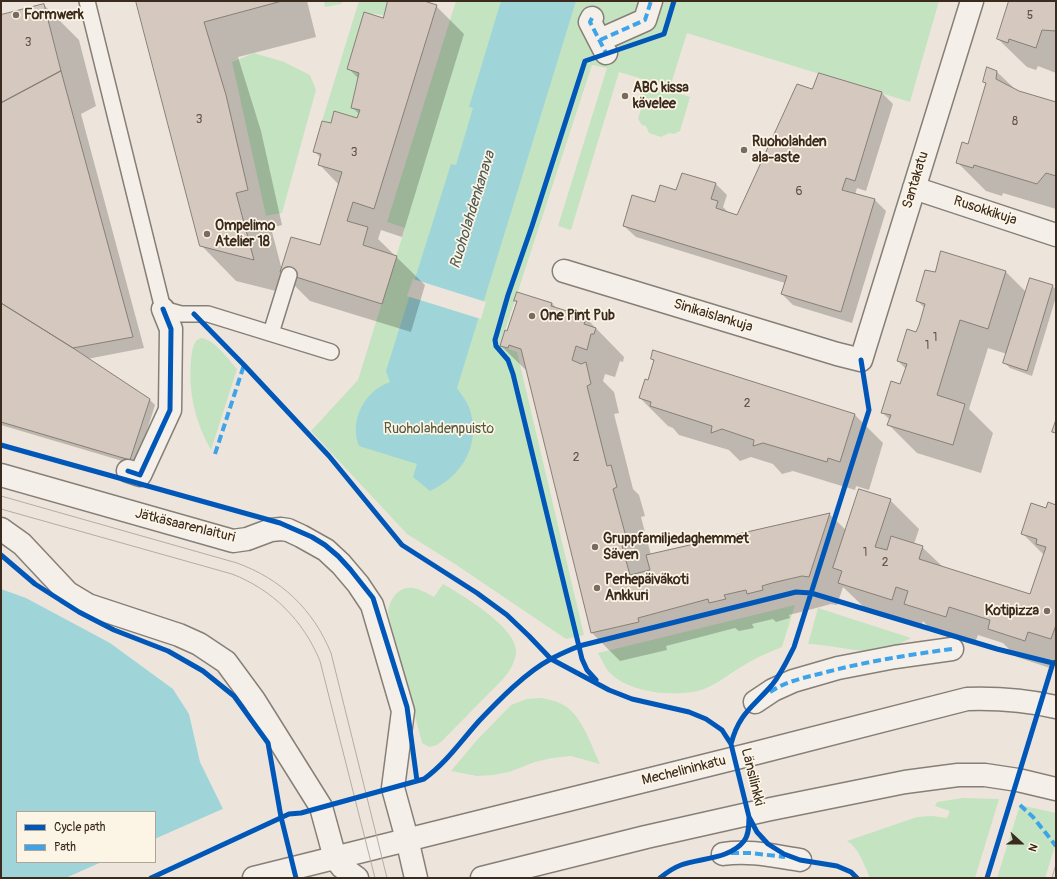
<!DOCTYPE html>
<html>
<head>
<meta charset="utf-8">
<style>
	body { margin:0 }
	#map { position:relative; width:1057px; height:879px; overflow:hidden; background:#ede5db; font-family:Pangolin,sans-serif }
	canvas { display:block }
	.frame { position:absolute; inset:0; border:2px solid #3b2a1e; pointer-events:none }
	.legend { position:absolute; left:16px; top:811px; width:140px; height:52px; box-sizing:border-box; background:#fcf5e5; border:1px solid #afa495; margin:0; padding:5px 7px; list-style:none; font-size:12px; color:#3b2a1e }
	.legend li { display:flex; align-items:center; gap:8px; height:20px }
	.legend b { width:20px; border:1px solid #afa495 }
	.north { position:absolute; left:1001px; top:823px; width:40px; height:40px; -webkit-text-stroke:3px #fcf5e5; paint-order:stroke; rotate:111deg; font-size:11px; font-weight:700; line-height:16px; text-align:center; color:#3b2a1e }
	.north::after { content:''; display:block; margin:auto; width:14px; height:18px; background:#3b2a1e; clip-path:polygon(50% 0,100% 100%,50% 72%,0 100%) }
</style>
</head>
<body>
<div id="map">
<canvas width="1057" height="879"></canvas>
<div class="frame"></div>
<ul class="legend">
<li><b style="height:5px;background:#0057b8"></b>Cycle path</li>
<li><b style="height:5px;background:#3fa3ea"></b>Path</li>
</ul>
<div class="north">N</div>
</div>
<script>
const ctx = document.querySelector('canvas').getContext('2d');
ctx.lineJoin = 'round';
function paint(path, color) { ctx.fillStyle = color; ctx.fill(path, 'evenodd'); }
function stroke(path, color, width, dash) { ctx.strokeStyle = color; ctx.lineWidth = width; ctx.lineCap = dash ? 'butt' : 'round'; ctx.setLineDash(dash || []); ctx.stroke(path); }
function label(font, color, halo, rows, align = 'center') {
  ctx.font = font + ' Pangolin,sans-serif'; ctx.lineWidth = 3.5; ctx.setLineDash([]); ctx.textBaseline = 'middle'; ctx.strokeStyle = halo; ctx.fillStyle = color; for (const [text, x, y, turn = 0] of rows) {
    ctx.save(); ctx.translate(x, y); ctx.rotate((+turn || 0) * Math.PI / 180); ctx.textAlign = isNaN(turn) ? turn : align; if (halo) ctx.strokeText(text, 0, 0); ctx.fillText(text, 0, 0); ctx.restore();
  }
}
const green = new Path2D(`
	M 324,1 L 343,1 L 341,4 L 325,7 Z
	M 359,1 L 388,1 L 384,15 L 364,13 L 347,68 L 359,73 L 351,107 L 360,110 L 357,118 L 334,112 L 331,123 L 322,121 Z
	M 456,1 L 939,1 L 910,102 L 687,33 L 670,87 L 619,72 L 571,230 L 558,226 L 607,68 L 592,65 L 500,346 L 517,352 L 584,635 L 566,639 L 455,564 L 407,534 L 311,431 L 358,380 L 405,228 L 387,222 Z
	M 254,53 L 284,62 L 310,75 L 316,90 L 282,213 L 266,216 L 232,62 Z
	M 646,83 L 690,97 L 680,131 L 674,134 L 669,133 L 661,137 L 649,133 L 646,126 L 642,125 L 638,119 L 645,96 L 642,95 Z
	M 201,338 C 214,339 228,359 237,369 L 211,450 C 195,422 188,392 191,360 C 192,353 192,346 197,340 Z
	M 443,584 C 462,595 516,627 516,651 C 516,661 510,671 503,679 L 442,741 L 437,745 L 429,747 L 422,743 L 421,739 L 388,613 C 389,600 398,586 413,588 C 420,589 427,593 434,597 Z
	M 795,605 L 782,647 C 770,652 757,657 746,664 C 732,672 719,683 704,689 C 679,698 630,693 611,674 C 605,668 602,660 598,653 Z
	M 818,608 L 911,638 C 871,661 849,646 808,644 Z
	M 542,698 C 550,700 558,701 565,706 C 582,716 592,747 600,764 L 571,756 L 552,758 L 535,762 L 509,772 L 493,775 L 477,776 L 451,771 L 477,740 L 511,705 L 527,699 Z
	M 963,798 L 999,799 L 975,878 L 870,878 C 864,865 859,848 847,841 L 917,817 L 932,816 L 947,818 L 950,811 L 935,806 L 937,802 Z
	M 1020,805 L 1056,813 L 1056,843 L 1045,878 L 997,878 Z`);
const water = new Path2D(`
	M 501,1 L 576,1 L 457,388 C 461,394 466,400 469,407 C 482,443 463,476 430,491 L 413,477 L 417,464 L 359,446 C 349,421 364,391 390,382 L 386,371 L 451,164 L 456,165 L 473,108 L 469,107 Z
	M 1,589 L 26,598 L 110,643 L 173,689 L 189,714 L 200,762 L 223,809 L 155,839 L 155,812 L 17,812 L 17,862 L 102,862 L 66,878 L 1,878 Z`);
const pier = new Path2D(`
	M 413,279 L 486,302 L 481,319 L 407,296 Z
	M 225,808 L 224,810 L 155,841 L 155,839 Z
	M 102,862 L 104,862 L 71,878 L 66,878 Z`);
const shadow = new Path2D(`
	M 137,1 L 307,1 L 316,37 L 238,57 L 261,131 L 282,225 L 271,228 L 282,270 L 321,246 L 339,185 L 319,164 L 321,158 L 314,151 L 331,125 L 358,120 L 359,114 L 352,107 L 359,79 L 348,68 L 383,20 L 389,1 L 420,1 L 436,6 L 464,34 L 402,237 L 381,230 L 378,239 L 425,285 L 411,332 L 310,301 L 283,274 L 288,294 L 236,281 L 201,245 Z
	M 1010,1 L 1056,1 L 1056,73 L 1038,66 L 1036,70 L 1027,67 L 998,39 Z
	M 44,5 L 79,40 L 96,106 L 81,114 L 144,348 L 87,359 L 150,400 L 155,405 L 136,465 L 1,425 L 1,16 Z
	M 988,68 L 997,72 L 1016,90 L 1056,103 L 1056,209 L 1003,193 L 1002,196 L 986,191 L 957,162 L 968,145 L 987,85 L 984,82 Z
	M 820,74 L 882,93 L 893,104 L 866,191 L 857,188 L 855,195 L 875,200 L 886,211 L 852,323 L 793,305 L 782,294 L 785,283 L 636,237 L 624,226 L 656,203 L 677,191 L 682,174 L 716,184 L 727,195 L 723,207 L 729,213 L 738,216 L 813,90 Z
	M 1006,272 L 1026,292 L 1052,286 L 1056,289 L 1056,297 L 1032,376 L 1010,368 L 1005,363 L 1007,354 L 988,348 L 969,409 L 993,433 L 981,473 L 917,453 L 889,425 L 890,420 L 882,412 L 901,385 L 906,369 L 898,361 L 917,333 L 925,308 L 917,301 L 935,274 Z
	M 516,300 L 552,303 L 557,309 L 586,318 L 624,357 L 623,362 L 620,361 L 615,377 L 605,374 L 603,381 L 614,392 L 619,413 L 614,414 L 633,489 L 639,495 L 645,516 L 641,517 L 651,555 L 829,514 L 847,531 L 890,500 L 919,529 L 914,544 L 922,547 L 943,567 L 1031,596 L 1044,555 L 1022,533 L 1047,509 L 1056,506 L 1056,661 L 1053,669 L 1017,657 L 1003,643 L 978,635 L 974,645 L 933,632 L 923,621 L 921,628 L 868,611 L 843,587 L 837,605 L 831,604 L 801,612 L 789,615 L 790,618 L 776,622 L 773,619 L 752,624 L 754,628 L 739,631 L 735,628 L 666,646 L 667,650 L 620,661 L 592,633 L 528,372 L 501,346 L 508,332 L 517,302 Z
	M 652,359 L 855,415 L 883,443 L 869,490 L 856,486 L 855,490 L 793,471 L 782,474 L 773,464 L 751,457 L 740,461 L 729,450 L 679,435 L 673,428 L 668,426 L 640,398 L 649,381 L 654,362 Z`);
const building = new Path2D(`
	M 136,1 L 282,1 L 204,22 L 226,95 L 248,190 L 236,193 L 254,260 L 200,246 Z
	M 388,1 L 424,1 L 437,5 L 374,209 L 353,202 L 347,221 L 368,227 L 363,245 L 397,256 L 382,304 L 280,272 L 291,237 L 320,245 L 342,172 L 318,165 L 321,154 L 313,152 L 322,121 L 331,123 L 334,111 L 357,118 L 360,110 L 351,108 L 359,73 L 347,69 L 364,12 L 383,18 Z
	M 1009,1 L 1056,1 L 1056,31 L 1042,30 L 1036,48 L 1009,39 L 1008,43 L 997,39 Z
	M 44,4 L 61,71 L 1,103 L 1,15 Z
	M 987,67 L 997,71 L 996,79 L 1019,91 L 1056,102 L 1056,176 L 1046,173 L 1037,184 L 974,165 L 973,168 L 956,163 L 962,142 L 968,144 L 986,83 L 983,82 Z
	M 61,71 L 133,337 L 73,348 L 1,303 L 1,103 Z
	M 819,73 L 882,92 L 855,181 L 846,178 L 842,190 L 875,199 L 841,312 L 781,294 L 787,276 L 623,226 L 632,195 L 655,202 L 660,185 L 676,190 L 682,173 L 716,183 L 711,199 L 718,201 L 716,208 L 737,215 L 797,84 L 812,89 Z
	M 941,251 L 1006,271 L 988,329 L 960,320 L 937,395 L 965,404 L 953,445 L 887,425 L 891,415 L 881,413 L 891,381 L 900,384 L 907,364 L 897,361 L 907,329 L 916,332 L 919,325 L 925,304 L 916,301 L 925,270 L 935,272 Z
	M 1030,278 L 1053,285 L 1027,371 L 1003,363 Z
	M 517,292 L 552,303 L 551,306 L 586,317 L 584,324 L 596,328 L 594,334 L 591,334 L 587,350 L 576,346 L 572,360 L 581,364 L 586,362 L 591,384 L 587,386 L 607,466 L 611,465 L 617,487 L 613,489 L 628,544 L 622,546 L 630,575 L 650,570 L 646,555 L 830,513 L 809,577 L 802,576 L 772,583 L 762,586 L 763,590 L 747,594 L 746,590 L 724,595 L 726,599 L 709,603 L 708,599 L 638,618 L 639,622 L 591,633 L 521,349 L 509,345 L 508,348 L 500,346 L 505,330 L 507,331 L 517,301 L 514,301 Z
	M 1,303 L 73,348 L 150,399 L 130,460 L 1,422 Z
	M 653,350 L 855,414 L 840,462 L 828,458 L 827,462 L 763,443 L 753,446 L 754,440 L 722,429 L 711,433 L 712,426 L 650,406 L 651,402 L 639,398 L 645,379 L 648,380 L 654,360 L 651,359 Z
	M 1056,420 L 1056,433 L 1052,432 Z
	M 859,489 L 891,499 L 875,547 L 887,550 L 891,536 L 923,546 L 919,559 L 1030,594 L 1046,547 L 1036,544 L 1037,539 L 1021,534 L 1031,503 L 1046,508 L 1048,502 L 1056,505 L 1056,625 L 1051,639 L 1028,632 L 1025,641 L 988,629 L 990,620 L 949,607 L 946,617 L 904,604 L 908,591 L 896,587 L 892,600 L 838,583 L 842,571 L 833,568 Z`);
const lane = new Path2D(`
	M 87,1 L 163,309 L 181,314 L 208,314 L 331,352
	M 271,333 L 289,275`);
const street = new Path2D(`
	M 592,18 L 590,22 L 606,53
	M 600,40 L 645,20 L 651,1
	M 914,188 L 1056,235
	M 564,271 L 837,354 L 861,360 L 972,1
	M 128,471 L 140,475 L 170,410 L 171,329 L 163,309
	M 755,702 L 773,690 L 793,681 L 838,668 L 895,657 L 952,649
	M 723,854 C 749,850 774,856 800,860`);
const secondary = new Path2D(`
	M 1,475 L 233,541 L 247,539 L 271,530 L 281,529 L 288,530 L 301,536 L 326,550 L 341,564 L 358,584 L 372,605 L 403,711 L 393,788 L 407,839 L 416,878
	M 1,529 L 22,544 L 68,593 L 88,605 L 179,635 L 199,644 L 226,662 L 254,700 L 321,807 L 335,858 L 342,867 L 357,878`);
const primary = new Path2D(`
	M 254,878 L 760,752 L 967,699 C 998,698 1025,700 1056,707
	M 482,878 L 646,837 L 766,810 L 905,782 L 958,775 L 985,775 L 1018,780 L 1056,789`);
const tram = new Path2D(`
	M 1,496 L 237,563 C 281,579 313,609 331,653 L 387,878
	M 1,509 L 232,574 C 273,590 303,620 320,661 L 375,878
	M 1052,878 L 1056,864`);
const quiet = new Path2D(`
	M 592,18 L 590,22 L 606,53
	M 600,40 L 645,20 L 651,1
	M 215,454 L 244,365
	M 770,692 C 785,682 802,678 819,674 C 863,662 907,655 952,649
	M 1020,805 L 1033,817 L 1056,846
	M 731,853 L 751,853 L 785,857`);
const cycleway = new Path2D(`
	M 194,314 L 244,365 L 329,456 L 402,545 L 477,593 L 507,615 L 529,636 L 551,659 L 609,690 L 632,699 L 689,712 L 706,719 L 722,730 L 731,744 L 749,817 L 757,832 L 768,844 L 784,854 L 800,860 L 837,866 L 851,872 L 857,878
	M 1,445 L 280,523 L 312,537 L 325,545 L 338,556 L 350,569 L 373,598 L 407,707 L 417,781
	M 128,471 L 140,475 L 170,410 L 171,329 L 163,309
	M 1,555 L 35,584 L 79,612 L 114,630 L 168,651 L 203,671 L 234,696 L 268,743 L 281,817 L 296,878
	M 596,680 L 587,670 L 582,659 L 513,374 L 508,360 L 496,346 L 495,340 L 508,295 L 532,226 L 585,61 L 664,34 L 674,1
	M 731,744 C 739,713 753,707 772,685 C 781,674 787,661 794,647 L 869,410 L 861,360
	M 151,878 L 289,814 L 301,813 L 424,779 C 446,763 461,741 479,721 C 498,701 526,672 551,659 C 560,654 570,650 579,646 L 796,592 L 811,593 L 997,649 L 1053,663 L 1056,662
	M 660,878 C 666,873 673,868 681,865 C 701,858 730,859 744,841 C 749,835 749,825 749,817
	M 987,878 L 1053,663`);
const markers = [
	[16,15,4,"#796b60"],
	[625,96,4,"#796b60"],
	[744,150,4,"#796b60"],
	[207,234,4,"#796b60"],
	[532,316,4,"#796b60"],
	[595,547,4,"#796b60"],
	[597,588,4,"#796b60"],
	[1047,611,4,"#796b60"]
];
const numberNames = [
	["5",1030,16],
	["3",28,43],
	["3",199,120],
	["8",1015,122],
	["3",354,153],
	["6",799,192],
	["1",935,338],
	["1",927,346],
	["2",747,404],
	["2",576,458],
	["1",865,553],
	["2",885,563]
];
const poiNames = [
	["Formwerk",24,15],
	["ABC kissa",633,88],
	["kävelee",633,104],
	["Ruoholahden",752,142],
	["ala-aste",752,158],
	["Ompelimo",215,226],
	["Atelier 18",215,242],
	["One Pint Pub",540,316],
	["Gruppfamiljedaghemmet",603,539],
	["Säven",603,555],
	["Perhepäiväkoti",605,580],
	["Ankkuri",605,596],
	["Kotipizza",1039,611,"right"]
];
const streetNames = [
	["Santakatu",916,180,-73],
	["Rusokkikuja",985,211,18],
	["Sinikaislankuja",713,316,17],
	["Jätkäsaarenlaituri",185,526,14],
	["Mechelininkatu",684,771,-14],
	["Länsilinkki",752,777,76]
];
const parkNames = [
	["Ruoholahdenpuisto",439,429]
];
const waterNames = [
	["Ruoholahdenkanava",473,210,-73]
];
paint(green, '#c4e3c0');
paint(water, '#9fd5d9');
paint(pier, '#ede5db');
paint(shadow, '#0003');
paint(building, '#d5c8be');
stroke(building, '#867f78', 1);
stroke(lane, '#867f78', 18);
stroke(street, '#867f78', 25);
stroke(secondary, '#867f78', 25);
stroke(primary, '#867f78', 25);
stroke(lane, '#f4f0e9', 15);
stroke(street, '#f4f0e9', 22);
stroke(secondary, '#f4f0e9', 22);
stroke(primary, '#f4f0e9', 22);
stroke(tram, '#b2ada6', 1);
stroke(quiet, '#3fa3ea', 4, [8, 4]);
stroke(cycleway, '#0057b8', 5);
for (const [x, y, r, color] of markers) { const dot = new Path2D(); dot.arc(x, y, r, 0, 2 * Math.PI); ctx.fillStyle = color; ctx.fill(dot); stroke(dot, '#fcf5e5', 1.5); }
label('12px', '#625246', null, numberNames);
label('bold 14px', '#3b2a1e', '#fcf5e5', poiNames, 'left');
label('14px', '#3b2a1e', '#fcf5e5', streetNames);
label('14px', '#555841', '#fcf5e5', parkNames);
label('italic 15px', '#4f5b56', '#fcf5e5', waterNames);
</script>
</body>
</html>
